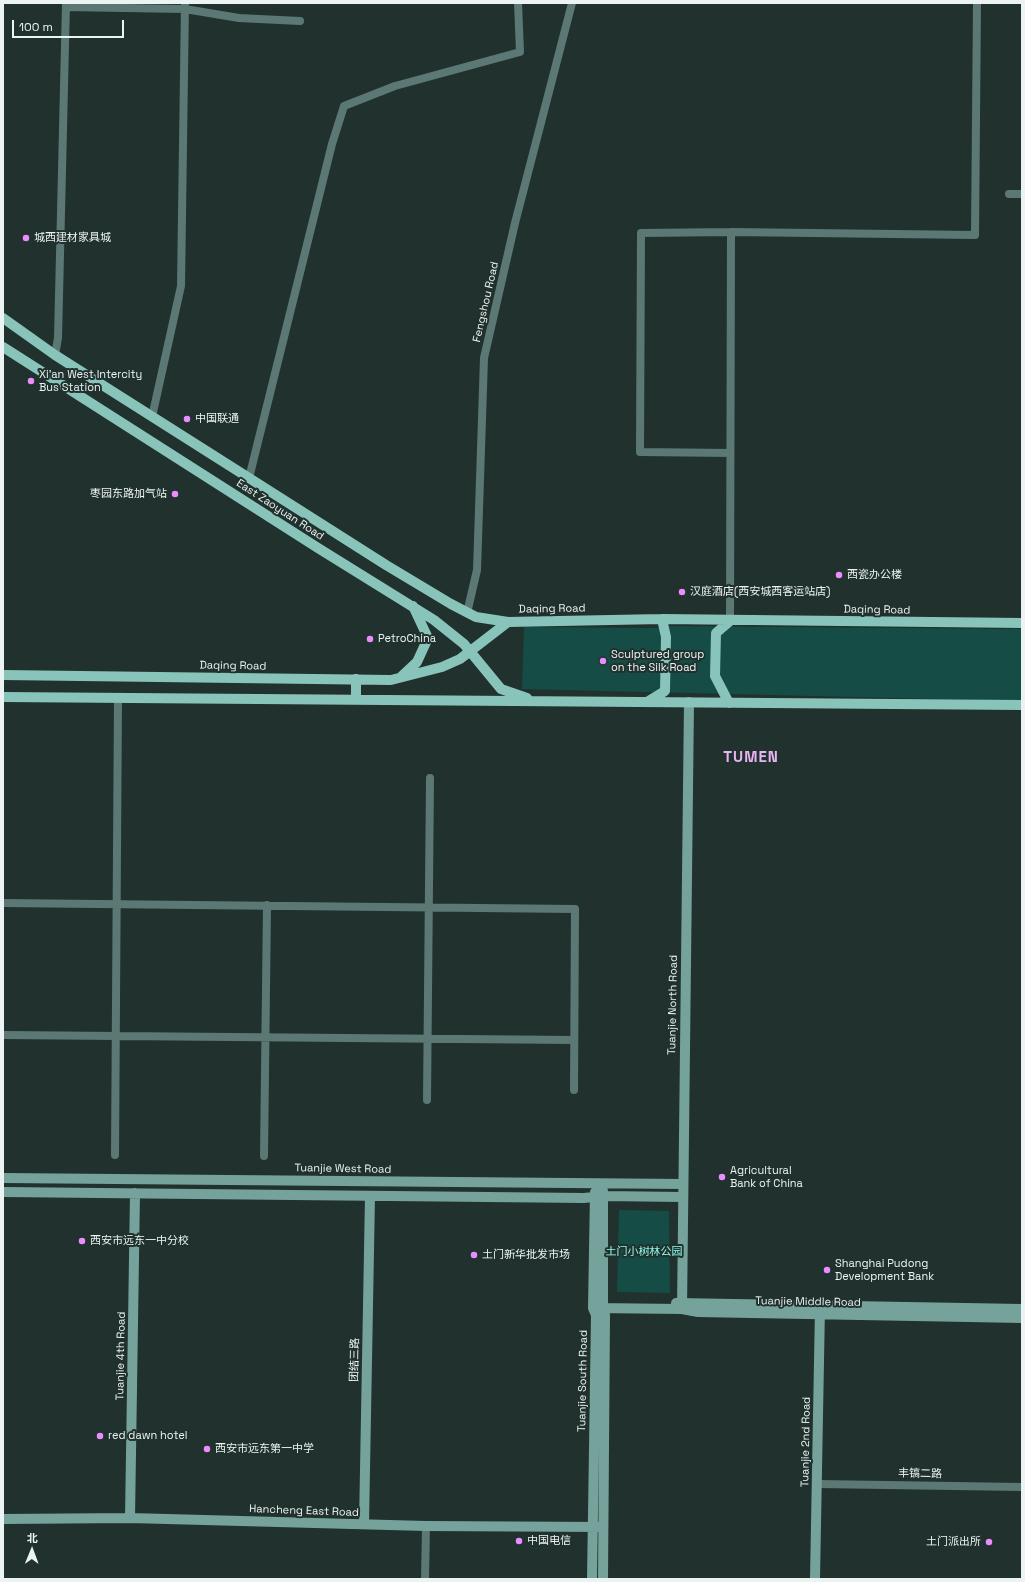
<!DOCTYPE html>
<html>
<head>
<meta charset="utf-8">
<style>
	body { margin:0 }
	#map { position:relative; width:1025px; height:1582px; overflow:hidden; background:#21312e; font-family:"Space Grotesk","Noto Sans SC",sans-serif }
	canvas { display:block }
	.frame { position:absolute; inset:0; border:4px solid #ebf4f3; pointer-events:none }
	.north { position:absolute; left:12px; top:1530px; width:40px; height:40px; -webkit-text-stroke:3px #21312e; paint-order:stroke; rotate:1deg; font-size:11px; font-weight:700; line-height:16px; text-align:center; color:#ebf4f3 }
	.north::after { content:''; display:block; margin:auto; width:14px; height:18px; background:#ebf4f3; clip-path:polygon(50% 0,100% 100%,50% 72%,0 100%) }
	.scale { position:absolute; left:12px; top:20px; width:112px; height:18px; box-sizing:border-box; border:2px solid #ebf4f3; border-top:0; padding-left:5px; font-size:12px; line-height:14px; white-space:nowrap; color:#ebf4f3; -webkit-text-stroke:3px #21312e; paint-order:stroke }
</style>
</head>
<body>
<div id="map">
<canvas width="1025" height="1582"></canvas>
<div class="frame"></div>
<div class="north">北</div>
<div class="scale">100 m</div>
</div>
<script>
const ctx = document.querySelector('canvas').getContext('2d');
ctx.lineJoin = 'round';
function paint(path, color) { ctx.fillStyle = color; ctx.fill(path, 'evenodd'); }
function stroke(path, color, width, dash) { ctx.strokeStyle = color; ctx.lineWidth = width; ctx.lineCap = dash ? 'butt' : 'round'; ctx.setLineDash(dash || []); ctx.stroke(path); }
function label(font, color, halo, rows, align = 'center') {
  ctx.font = font + ' "Space Grotesk","Noto Sans SC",sans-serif'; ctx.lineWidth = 4; ctx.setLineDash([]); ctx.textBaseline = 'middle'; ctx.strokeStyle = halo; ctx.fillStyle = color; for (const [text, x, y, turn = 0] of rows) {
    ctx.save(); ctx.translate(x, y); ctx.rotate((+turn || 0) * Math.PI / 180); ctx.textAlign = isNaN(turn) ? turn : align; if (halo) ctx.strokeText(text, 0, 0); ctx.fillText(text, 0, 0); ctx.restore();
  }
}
const green = new Path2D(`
	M 668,626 L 1022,629 L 1022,701 L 522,689 L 524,627 L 656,628 Z
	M 619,1210 L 669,1211 L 670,1293 L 617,1292 Z`);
const street = new Path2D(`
	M 66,7 L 185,9 L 239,18 L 300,21
	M 1009,194 L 1022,194
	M 731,232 L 975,235 L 977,3
	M 55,355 L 58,338 L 66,3
	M 152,417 L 181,286 L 185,3
	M 249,478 L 332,144 L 344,106 L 395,86 L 520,52 L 518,3
	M 467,613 L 477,570 L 484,358 L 515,223 L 572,3
	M 730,621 L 731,232 L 641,233 L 640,452 L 730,453
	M 3,903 L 575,909 L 574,1090
	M 3,1035 L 574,1040
	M 427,1100 L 430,778
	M 115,1155 L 118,698
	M 264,1156 L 267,905
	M 817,1484 L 1022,1487
	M 425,1579 L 426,1526`);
const secondary = new Path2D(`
	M 3,1178 L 683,1184
	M 3,1192 L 584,1198 L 603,1196 L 682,1197
	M 676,1303 L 1022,1309
	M 593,1308 L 682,1309 L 698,1312 L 1022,1318
	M 682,1309 L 689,702
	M 130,1518 L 135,1193
	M 3,1519 L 130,1518 L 426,1526 L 603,1527
	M 364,1524 L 370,1196
	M 592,1579 L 596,1315 L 593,1308 L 595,1192
	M 603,1579 L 605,1315 L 603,1308 L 603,1191
	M 815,1579 L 820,1307`);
const primary = new Path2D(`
	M 3,318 L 55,355 L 249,478 L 386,565 L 451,604 L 476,617 L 508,622 L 662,619 L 1022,623
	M 3,347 L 318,548 L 434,620 L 464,644 L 501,689 L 527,698
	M 3,675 L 391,680 L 442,667 L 460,659 L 508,622
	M 401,677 L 417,662 L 428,638 L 413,606
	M 356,679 L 356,700
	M 3,697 L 1022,705
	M 647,702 L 665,691 L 666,637 L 662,619
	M 729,703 L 715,676 L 716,633 L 730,621`);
const markers = [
	[26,238,4,"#ea8dfd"],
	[31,381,4,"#ea8dfd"],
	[187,419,4,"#ea8dfd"],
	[175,494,4,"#ea8dfd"],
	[839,575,4,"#ea8dfd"],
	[682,592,4,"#ea8dfd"],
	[370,639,4,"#ea8dfd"],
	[603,661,4,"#ea8dfd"],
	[722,1177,4,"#ea8dfd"],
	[82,1241,4,"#ea8dfd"],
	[474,1255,4,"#ea8dfd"],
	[827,1270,4,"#ea8dfd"],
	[100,1436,4,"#ea8dfd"],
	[207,1449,4,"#ea8dfd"],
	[519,1541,4,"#ea8dfd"],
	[989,1542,4,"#ea8dfd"]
];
const poiNames = [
	["城西建材家具城",34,238],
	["Xi'an West Intercity",39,375],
	["Bus Station",39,388],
	["中国联通",195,419],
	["枣园东路加气站",167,494,"right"],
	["西瓷办公楼",847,575],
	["汉庭酒店(西安城西客运站店)",690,592],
	["PetroChina",378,639],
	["Sculptured group",611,655],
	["on the Silk Road",611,668],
	["Agricultural",730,1171],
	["Bank of China",730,1184],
	["西安市远东一中分校",90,1241],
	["土门新华批发市场",482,1255],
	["Shanghai Pudong",835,1264],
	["Development Bank",835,1277],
	["red dawn hotel",108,1436],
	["西安市远东第一中学",215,1449],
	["中国电信",527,1541],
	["土门派出所",981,1542,"right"]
];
const streetNames = [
	["Fengshou Road",486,302,-77],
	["East Zaoyuan Road",280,510,33],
	["Daqing Road",552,609,-1],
	["Daqing Road",877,610,1],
	["Daqing Road",233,666,1],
	["Tuanjie North Road",673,1005,-89],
	["Tuanjie West Road",343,1169,1],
	["Tuanjie Middle Road",808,1302,1],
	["Tuanjie 4th Road",121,1356,-89],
	["团结三路",355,1360,-89],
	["Tuanjie South Road",583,1381,-89],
	["Tuanjie 2nd Road",806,1442,-89],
	["丰镐二路",920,1474,1],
	["Hancheng East Road",304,1511,2]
];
const parkNames = [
	["土门小树林公园",644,1252]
];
const districtNames = [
	["TUMEN",751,758]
];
paint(green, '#154d46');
stroke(street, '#5c7874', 8);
stroke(secondary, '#75a39b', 10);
stroke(primary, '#88c4ba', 10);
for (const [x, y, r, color] of markers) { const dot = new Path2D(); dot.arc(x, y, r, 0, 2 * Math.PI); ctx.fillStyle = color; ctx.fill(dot); stroke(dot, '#21312e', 1.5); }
label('11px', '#ebf4f3', '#21312e', poiNames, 'left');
label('11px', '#ebf4f3', '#21312e', streetNames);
label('11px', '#8dfaea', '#21312e', parkNames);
ctx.letterSpacing = '1px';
label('bold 15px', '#e8b5f2', '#21312e', districtNames);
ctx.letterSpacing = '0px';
</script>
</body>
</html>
